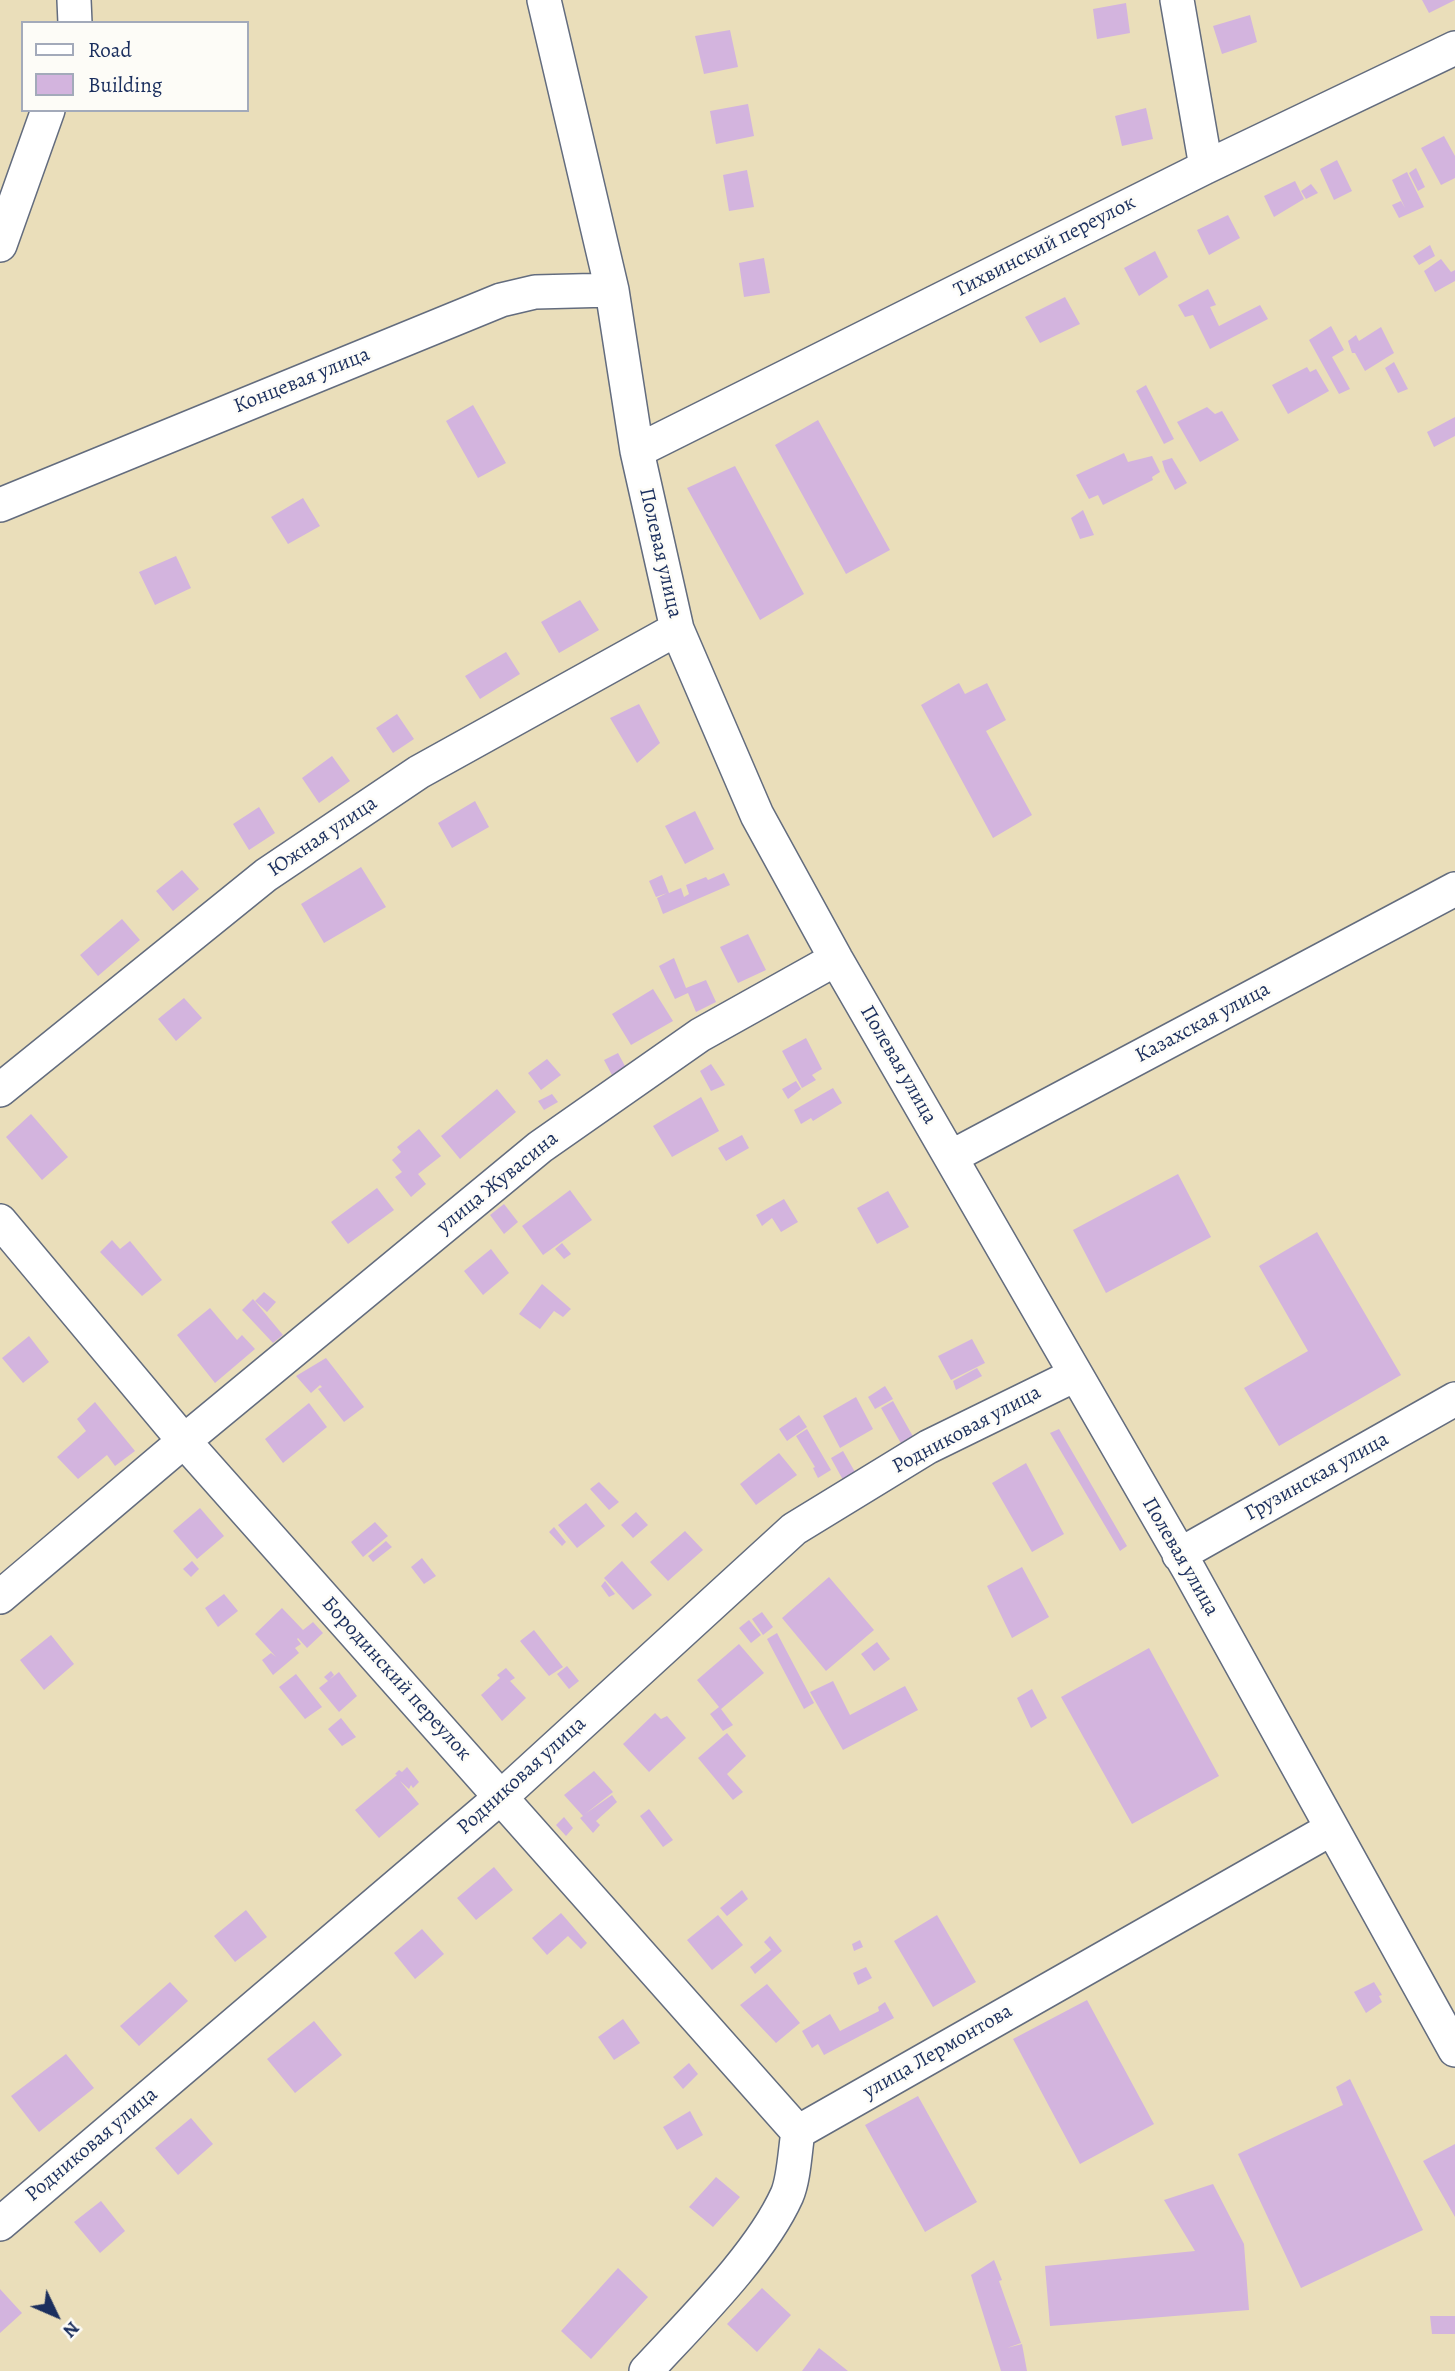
<!DOCTYPE html>
<html>
<head>
<meta charset="utf-8">
<style>
	body { margin:0 }
	#map { position:relative; width:1455px; height:2371px; overflow:hidden; background:#eadeba; font-family:Alegreya,serif }
	canvas { display:block }
	.legend { position:absolute; left:21px; top:21px; width:228px; height:91px; box-sizing:border-box; background:#fdfcf7; border:2px solid #a3aaba; margin:0; padding:9px 12px; list-style:none; font-size:21px; color:#1b2f5e }
	.legend li { display:flex; align-items:center; gap:14px; height:35px }
	.legend b { width:35px; border:2px solid #a3aaba }
	.north { position:absolute; left:21px; top:2280px; width:70px; height:70px; -webkit-text-stroke:5px #fdfcf7; paint-order:stroke; rotate:134deg; font-size:19px; font-weight:700; line-height:28px; text-align:center; color:#1b2f5e }
	.north::after { content:''; display:block; margin:auto; width:24px; height:32px; background:#1b2f5e; clip-path:polygon(50% 0,100% 100%,50% 72%,0 100%) }
</style>
</head>
<body>
<div id="map">
<canvas width="1455" height="2371"></canvas>
<ul class="legend">
<li><b style="height:9px;background:#fff"></b>Road</li>
<li><b style="height:19px;background:#d3b4de"></b>Building</li>
</ul>
<div class="north">N</div>
</div>
<script>
const ctx = document.querySelector('canvas').getContext('2d');
ctx.lineJoin = 'round';
function paint(path, color) { ctx.fillStyle = color; ctx.fill(path, 'evenodd'); }
function stroke(path, color, width, dash) { ctx.strokeStyle = color; ctx.lineWidth = width; ctx.lineCap = dash ? 'butt' : 'round'; ctx.setLineDash(dash || []); ctx.stroke(path); }
function label(font, color, halo, rows, align = 'center') {
  ctx.font = font + ' Alegreya,serif'; ctx.lineWidth = 5; ctx.setLineDash([]); ctx.textBaseline = 'middle'; ctx.strokeStyle = halo; ctx.fillStyle = color; for (const [text, x, y, turn = 0] of rows) {
    ctx.save(); ctx.translate(x, y); ctx.rotate((+turn || 0) * Math.PI / 180); ctx.textAlign = isNaN(turn) ? turn : align; if (halo) ctx.strokeText(text, 0, 0); ctx.fillText(text, 0, 0); ctx.restore();
  }
}
const building = new Path2D(`
	M 1422,0 L 1455,0 L 1429,13 Z
	M 1126,3 L 1130,33 L 1097,39 L 1093,9 Z
	M 1250,15 L 1257,42 L 1222,54 L 1213,26 Z
	M 730,30 L 738,67 L 704,74 L 695,36 Z
	M 748,104 L 754,136 L 716,144 L 710,111 Z
	M 1146,108 L 1153,139 L 1122,146 L 1115,116 Z
	M 1444,136 L 1455,156 L 1455,178 L 1441,185 L 1421,148 Z
	M 1337,160 L 1352,191 L 1334,200 L 1320,169 Z
	M 1416,168 L 1425,187 L 1418,191 L 1409,173 Z
	M 747,170 L 754,207 L 729,211 L 723,175 Z
	M 1407,172 L 1424,207 L 1399,218 L 1392,205 L 1401,201 L 1405,208 L 1392,180 Z
	M 1295,181 L 1304,199 L 1274,217 L 1264,196 Z
	M 1311,184 L 1318,193 L 1306,199 L 1301,191 Z
	M 1228,215 L 1240,238 L 1209,255 L 1197,230 Z
	M 1430,245 L 1435,256 L 1419,265 L 1413,256 Z
	M 1155,251 L 1168,277 L 1139,296 L 1124,268 Z
	M 764,258 L 770,293 L 744,297 L 739,263 Z
	M 1441,259 L 1451,272 L 1455,270 L 1455,281 L 1435,292 L 1424,271 Z
	M 1208,289 L 1216,305 L 1210,307 L 1219,326 L 1260,305 L 1268,319 L 1210,349 L 1193,315 L 1185,317 L 1178,305 Z
	M 1065,297 L 1080,324 L 1040,343 L 1025,317 Z
	M 1331,326 L 1344,350 L 1332,357 L 1350,389 L 1339,394 L 1309,340 Z
	M 1381,327 L 1394,353 L 1365,371 L 1355,353 L 1352,353 L 1348,341 L 1356,335 L 1359,341 Z
	M 1394,362 L 1408,389 L 1398,393 L 1385,368 Z
	M 1307,367 L 1310,372 L 1316,369 L 1329,391 L 1288,414 L 1272,385 Z
	M 1146,385 L 1174,439 L 1164,444 L 1136,391 Z
	M 473,405 L 506,463 L 478,478 L 446,421 Z
	M 1207,407 L 1215,414 L 1222,411 L 1239,440 L 1200,462 L 1177,422 Z
	M 1455,417 L 1455,436 L 1434,447 L 1427,432 Z
	M 818,420 L 890,550 L 846,574 L 775,445 Z
	M 1124,453 L 1128,462 L 1152,456 L 1160,472 L 1152,477 L 1153,480 L 1103,505 L 1098,495 L 1089,499 L 1076,475 Z
	M 1172,458 L 1187,483 L 1175,490 L 1165,471 L 1162,461 Z
	M 735,466 L 804,594 L 760,620 L 687,488 Z
	M 303,498 L 320,526 L 288,544 L 271,517 Z
	M 1083,510 L 1094,535 L 1080,539 L 1071,518 Z
	M 176,556 L 191,588 L 155,605 L 139,572 Z
	M 580,600 L 599,630 L 559,653 L 541,622 Z
	M 506,652 L 520,674 L 480,699 L 465,676 Z
	M 959,683 L 965,694 L 987,683 L 1006,720 L 986,731 L 1032,815 L 993,838 L 921,705 Z
	M 639,704 L 660,743 L 637,763 L 610,718 Z
	M 397,714 L 414,739 L 393,753 L 376,728 Z
	M 332,756 L 350,781 L 319,803 L 302,778 Z
	M 475,801 L 489,827 L 452,848 L 438,823 Z
	M 259,807 L 275,833 L 249,850 L 233,824 Z
	M 695,811 L 714,849 L 685,864 L 665,826 Z
	M 361,867 L 386,907 L 324,943 L 301,904 Z
	M 182,870 L 199,889 L 173,911 L 156,891 Z
	M 724,873 L 730,885 L 663,914 L 657,898 L 667,893 L 656,897 L 649,881 L 662,875 L 669,893 L 681,888 L 684,897 L 689,894 L 686,885 L 706,877 L 708,880 Z
	M 122,919 L 140,940 L 98,976 L 80,955 Z
	M 748,934 L 766,970 L 738,983 L 720,947 Z
	M 674,958 L 686,988 L 706,980 L 716,1002 L 696,1012 L 688,993 L 675,999 L 659,966 Z
	M 653,989 L 673,1021 L 631,1045 L 612,1014 Z
	M 184,998 L 202,1018 L 176,1041 L 158,1019 Z
	M 806,1038 L 822,1069 L 812,1075 L 816,1080 L 802,1088 L 782,1051 Z
	M 618,1053 L 625,1066 L 612,1075 L 604,1060 Z
	M 547,1059 L 561,1075 L 541,1090 L 528,1073 Z
	M 711,1064 L 725,1085 L 711,1091 L 700,1071 Z
	M 796,1081 L 801,1089 L 788,1099 L 782,1089 Z
	M 833,1088 L 842,1103 L 813,1121 L 811,1118 L 801,1124 L 794,1110 Z
	M 497,1089 L 516,1112 L 460,1159 L 441,1136 Z
	M 552,1094 L 558,1102 L 544,1110 L 538,1101 Z
	M 701,1097 L 719,1131 L 672,1157 L 653,1126 Z
	M 31,1114 L 68,1157 L 42,1180 L 6,1137 Z
	M 419,1129 L 441,1156 L 418,1174 L 426,1184 L 411,1197 L 395,1177 L 402,1172 L 392,1160 L 401,1152 L 397,1147 Z
	M 742,1135 L 749,1148 L 726,1161 L 718,1148 Z
	M 1178,1174 L 1211,1237 L 1106,1293 L 1073,1230 Z
	M 377,1188 L 394,1210 L 348,1244 L 331,1222 Z
	M 570,1190 L 592,1220 L 543,1255 L 522,1226 Z
	M 888,1191 L 909,1227 L 877,1244 L 857,1208 Z
	M 784,1199 L 798,1222 L 781,1232 L 772,1218 L 762,1226 L 756,1215 Z
	M 504,1204 L 518,1222 L 504,1234 L 490,1215 Z
	M 1317,1232 L 1401,1375 L 1279,1446 L 1244,1388 L 1308,1351 L 1259,1266 Z
	M 112,1240 L 120,1249 L 130,1241 L 162,1280 L 142,1296 L 100,1252 Z
	M 562,1243 L 571,1254 L 564,1259 L 555,1249 Z
	M 491,1249 L 509,1273 L 483,1295 L 464,1271 Z
	M 542,1284 L 571,1309 L 563,1317 L 554,1311 L 540,1329 L 519,1314 Z
	M 264,1292 L 276,1302 L 267,1312 L 255,1301 Z
	M 253,1299 L 283,1335 L 273,1343 L 242,1310 Z
	M 210,1308 L 237,1340 L 242,1335 L 255,1349 L 215,1383 L 177,1335 Z
	M 29,1336 L 49,1362 L 23,1383 L 2,1358 Z
	M 972,1339 L 985,1363 L 951,1380 L 938,1356 Z
	M 326,1358 L 364,1407 L 344,1422 L 318,1389 L 322,1387 L 320,1385 L 311,1393 L 296,1376 Z
	M 977,1368 L 982,1376 L 956,1390 L 953,1381 Z
	M 885,1386 L 893,1399 L 875,1409 L 868,1397 Z
	M 856,1397 L 873,1429 L 840,1448 L 823,1416 Z
	M 893,1401 L 915,1440 L 903,1447 L 881,1408 Z
	M 95,1402 L 135,1451 L 115,1466 L 107,1455 L 78,1479 L 57,1457 L 86,1431 L 77,1419 Z
	M 309,1403 L 327,1427 L 283,1463 L 265,1439 Z
	M 799,1415 L 807,1427 L 787,1441 L 779,1429 Z
	M 807,1429 L 831,1470 L 818,1478 L 813,1468 L 815,1467 L 796,1436 Z
	M 1059,1429 L 1127,1546 L 1120,1551 L 1050,1433 Z
	M 843,1451 L 855,1472 L 843,1480 L 831,1458 Z
	M 779,1453 L 797,1475 L 756,1505 L 740,1484 Z
	M 1026,1463 L 1064,1534 L 1032,1552 L 992,1483 Z
	M 599,1482 L 619,1502 L 609,1510 L 590,1489 Z
	M 586,1503 L 605,1526 L 577,1548 L 558,1525 Z
	M 200,1508 L 224,1536 L 197,1559 L 173,1531 Z
	M 636,1512 L 648,1525 L 633,1538 L 621,1525 Z
	M 375,1522 L 388,1536 L 363,1557 L 351,1542 Z
	M 554,1527 L 566,1542 L 562,1546 L 549,1532 Z
	M 685,1531 L 703,1550 L 668,1581 L 650,1562 Z
	M 386,1541 L 392,1547 L 373,1562 L 368,1556 Z
	M 422,1558 L 436,1576 L 424,1584 L 411,1567 Z
	M 192,1561 L 199,1569 L 191,1577 L 183,1569 Z
	M 622,1561 L 652,1595 L 633,1610 L 604,1578 Z
	M 1022,1567 L 1049,1617 L 1012,1638 L 987,1586 Z
	M 829,1577 L 874,1630 L 826,1671 L 782,1618 Z
	M 605,1581 L 615,1594 L 609,1597 L 601,1586 Z
	M 224,1594 L 238,1611 L 218,1627 L 205,1608 Z
	M 282,1608 L 303,1630 L 313,1622 L 323,1633 L 307,1648 L 298,1638 L 297,1639 L 301,1644 L 295,1648 L 299,1653 L 273,1675 L 262,1660 L 271,1653 L 276,1657 L 255,1634 Z
	M 762,1612 L 773,1627 L 763,1635 L 752,1619 Z
	M 749,1620 L 761,1635 L 751,1643 L 739,1628 Z
	M 534,1630 L 563,1667 L 549,1676 L 520,1641 Z
	M 777,1633 L 814,1703 L 804,1709 L 767,1639 Z
	M 51,1635 L 74,1664 L 44,1690 L 20,1660 Z
	M 877,1642 L 890,1659 L 874,1671 L 861,1654 Z
	M 739,1644 L 764,1673 L 721,1709 L 733,1725 L 723,1731 L 710,1714 L 719,1707 L 697,1680 Z
	M 1149,1648 L 1219,1776 L 1132,1824 L 1061,1697 Z
	M 567,1666 L 579,1681 L 569,1689 L 557,1674 Z
	M 506,1668 L 515,1678 L 510,1681 L 526,1698 L 502,1721 L 481,1695 L 500,1678 L 497,1675 Z
	M 331,1671 L 334,1675 L 329,1680 L 339,1672 L 357,1696 L 339,1712 L 319,1688 L 328,1681 L 324,1677 Z
	M 296,1674 L 322,1707 L 305,1719 L 279,1687 Z
	M 833,1681 L 850,1715 L 905,1686 L 918,1710 L 843,1750 L 810,1692 Z
	M 1032,1689 L 1047,1718 L 1031,1728 L 1017,1698 Z
	M 655,1713 L 661,1719 L 667,1716 L 686,1738 L 649,1772 L 623,1744 Z
	M 341,1718 L 356,1737 L 342,1746 L 328,1729 Z
	M 727,1733 L 746,1756 L 727,1774 L 743,1792 L 733,1800 L 698,1758 Z
	M 407,1767 L 419,1782 L 413,1788 L 411,1785 L 409,1789 L 400,1781 L 419,1804 L 379,1838 L 355,1810 L 397,1775 L 395,1774 L 399,1770 L 402,1772 Z
	M 594,1771 L 613,1792 L 585,1814 L 612,1795 L 617,1802 L 596,1821 L 600,1825 L 593,1833 L 580,1818 L 583,1816 L 564,1795 Z
	M 649,1809 L 673,1840 L 663,1847 L 640,1816 Z
	M 564,1817 L 573,1828 L 566,1836 L 556,1825 Z
	M 494,1867 L 513,1890 L 476,1920 L 457,1898 Z
	M 742,1890 L 748,1899 L 727,1916 L 720,1908 Z
	M 246,1910 L 267,1937 L 235,1962 L 214,1936 Z
	M 561,1913 L 587,1943 L 581,1949 L 568,1936 L 547,1955 L 532,1938 Z
	M 718,1915 L 743,1945 L 712,1970 L 687,1940 Z
	M 937,1915 L 976,1982 L 933,2007 L 894,1941 Z
	M 422,1929 L 444,1954 L 415,1979 L 394,1953 Z
	M 770,1936 L 782,1951 L 755,1974 L 750,1967 L 771,1950 L 764,1942 Z
	M 860,1940 L 863,1947 L 854,1951 L 852,1944 Z
	M 866,1967 L 872,1978 L 858,1985 L 853,1973 Z
	M 170,1982 L 188,2001 L 139,2046 L 120,2026 Z
	M 1374,1982 L 1382,1995 L 1379,1996 L 1382,2002 L 1366,2013 L 1354,1992 Z
	M 767,1984 L 800,2023 L 776,2043 L 740,2005 Z
	M 1087,2000 L 1154,2124 L 1080,2164 L 1013,2039 Z
	M 885,2002 L 894,2018 L 824,2055 L 818,2044 L 812,2048 L 802,2031 L 830,2014 L 840,2031 L 879,2011 L 878,2007 Z
	M 623,2019 L 640,2043 L 614,2060 L 598,2037 Z
	M 314,2021 L 342,2055 L 295,2093 L 267,2059 Z
	M 66,2054 L 94,2088 L 39,2132 L 11,2096 Z
	M 689,2063 L 698,2074 L 683,2089 L 673,2077 Z
	M 1350,2079 L 1423,2230 L 1301,2288 L 1238,2154 L 1343,2105 L 1336,2087 Z
	M 918,2096 L 977,2202 L 925,2232 L 865,2125 Z
	M 690,2111 L 703,2135 L 677,2150 L 663,2127 Z
	M 191,2118 L 213,2144 L 178,2175 L 155,2148 Z
	M 1455,2144 L 1455,2217 L 1423,2161 Z
	M 716,2177 L 740,2197 L 713,2227 L 689,2207 Z
	M 1213,2184 L 1244,2244 L 1249,2310 L 1050,2326 L 1045,2266 L 1195,2251 L 1164,2200 Z
	M 101,2201 L 125,2231 L 100,2253 L 74,2222 Z
	M 994,2260 L 1002,2280 L 999,2281 L 1021,2343 L 1007,2348 L 1022,2344 L 1027,2371 L 1001,2371 L 971,2275 Z
	M 618,2268 L 648,2297 L 591,2359 L 561,2331 Z
	M 762,2288 L 791,2315 L 757,2352 L 727,2324 Z
	M 0,2289 L 22,2313 L 0,2333 Z
	M 1430,2316 L 1455,2316 L 1455,2334 L 1432,2334 Z
	M 819,2348 L 848,2371 L 802,2371 Z`);
const minor = new Path2D(`
	M 74,0 L 75,23
	M 544,0 L 612,290 L 637,451 L 677,629 L 757,815 L 836,959 L 1189,1570 L 1455,2050
	M 1177,0 L 1206,167
	M 0,245 L 48,110
	M 637,451 L 1206,167 L 1455,48
	M 0,505 L 501,300 L 535,292 L 612,290
	M 0,1090 L 266,875 L 419,772 L 677,629
	M 951,1157 L 1455,889
	M 0,1221 L 184,1441 L 798,2132
	M 1179,1555 L 1455,1399
	M 0,1597 L 184,1441 L 540,1147 L 700,1035 L 836,959
	M 0,2224 L 501,1797 L 794,1529 L 928,1447 L 1075,1375
	M 646,2371 C 691,2322 760,2255 787,2195 C 794,2179 795,2150 798,2132 L 1331,1829`);
const streetNames = [
	["Тихвинский переулок",1045,247,-27],
	["Концевая улица",302,381,-22],
	["Полевая улица",660,553,77],
	["Южная улица",323,837,-34],
	["Казахская улица",1203,1023,-28],
	["Полевая улица",898,1065,60],
	["улица Жувасина",498,1183,-39],
	["Родниковая улица",967,1430,-28],
	["Грузинская улица",1317,1477,-29],
	["Полевая улица",1180,1557,60],
	["Бородинский переулок",396,1679,48],
	["Родниковая улица",522,1776,-42],
	["улица Лермонтова",938,2052,-30],
	["Родниковая улица",92,2145,-40]
];
paint(building, '#d3b4de');
stroke(minor, '#636c7e', 36);
stroke(minor, '#fff', 33);
label('21px', '#1b2f5e', '#fdfcf7', streetNames);
</script>
</body>
</html>
